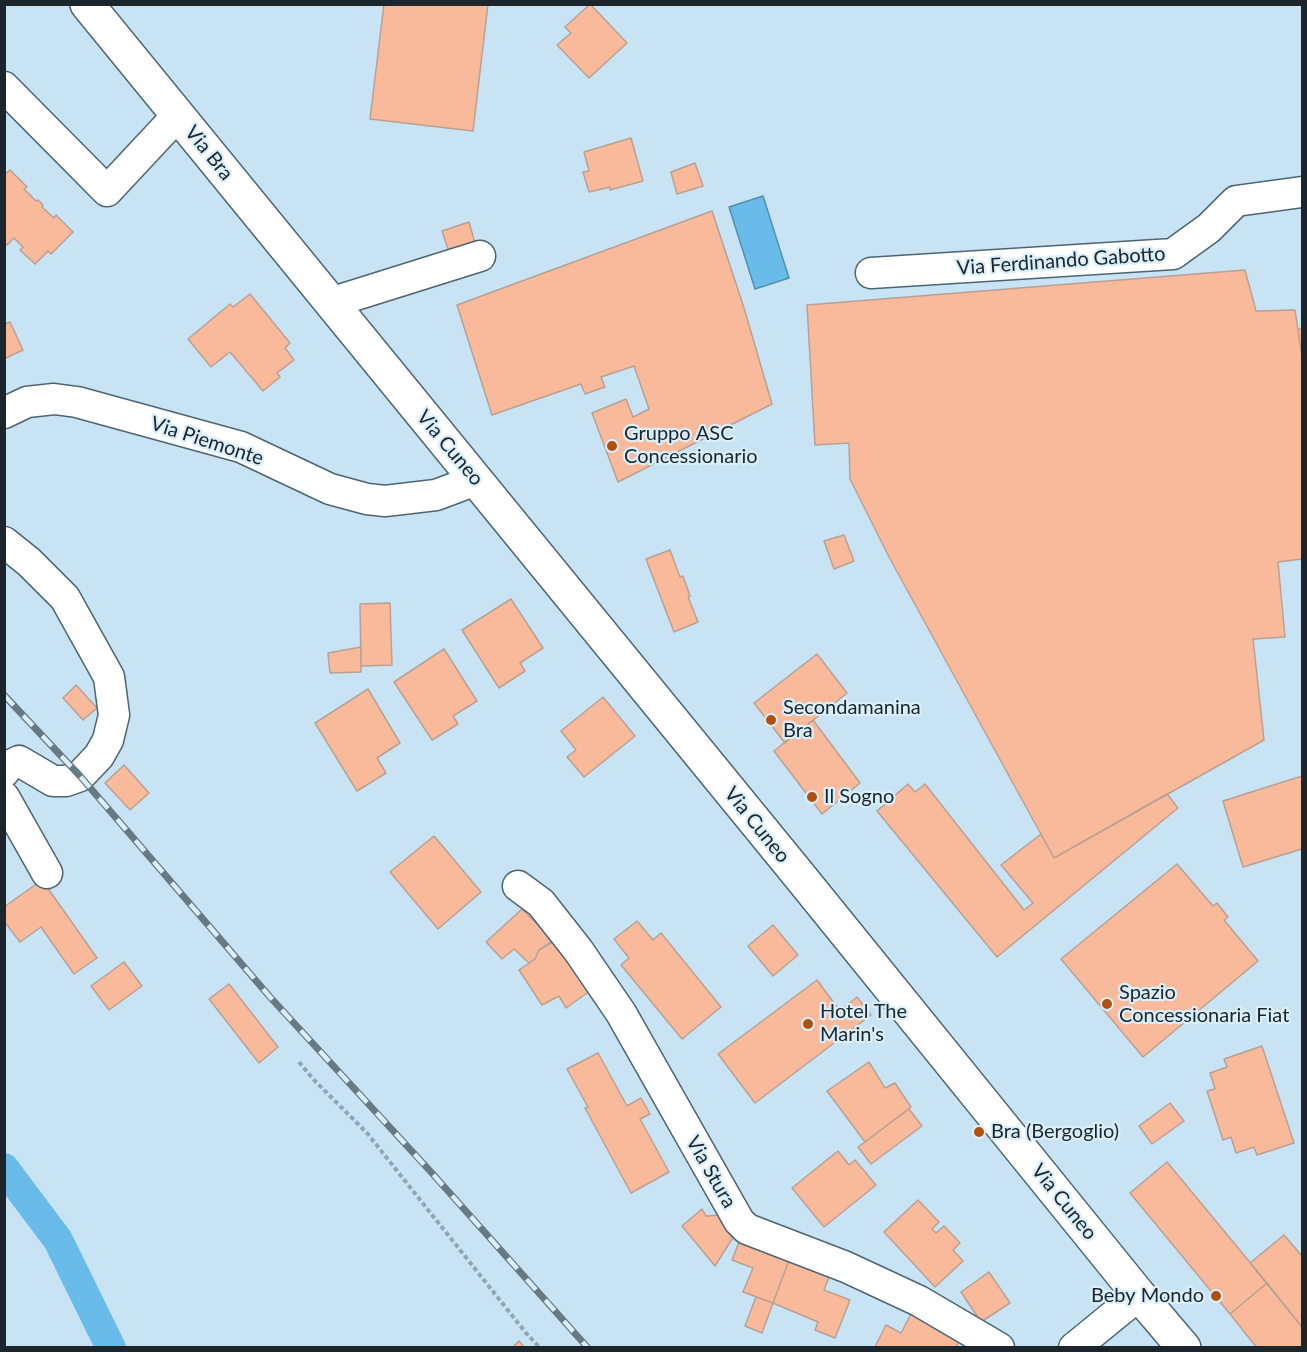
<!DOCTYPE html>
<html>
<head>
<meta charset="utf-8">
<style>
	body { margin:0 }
	#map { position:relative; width:1307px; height:1352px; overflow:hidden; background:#c8e3f3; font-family:Lato,sans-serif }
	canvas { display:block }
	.frame { position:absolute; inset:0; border:6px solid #1b252b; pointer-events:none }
</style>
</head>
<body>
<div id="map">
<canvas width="1307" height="1352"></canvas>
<div class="frame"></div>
</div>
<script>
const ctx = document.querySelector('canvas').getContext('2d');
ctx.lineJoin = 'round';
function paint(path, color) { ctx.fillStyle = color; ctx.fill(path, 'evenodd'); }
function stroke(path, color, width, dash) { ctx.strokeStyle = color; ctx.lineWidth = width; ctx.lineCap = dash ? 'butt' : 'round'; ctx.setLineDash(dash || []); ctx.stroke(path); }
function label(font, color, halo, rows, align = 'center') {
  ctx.font = font + ' Lato,sans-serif'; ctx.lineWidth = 4.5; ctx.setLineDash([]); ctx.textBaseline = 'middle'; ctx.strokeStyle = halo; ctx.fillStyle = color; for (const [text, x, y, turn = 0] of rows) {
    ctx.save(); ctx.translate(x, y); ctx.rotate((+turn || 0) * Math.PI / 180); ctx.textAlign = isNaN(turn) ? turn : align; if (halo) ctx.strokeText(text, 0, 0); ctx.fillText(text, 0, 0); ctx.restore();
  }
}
const water = new Path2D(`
	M 763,196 L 789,278 L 755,289 L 729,207 Z`);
const canal = new Path2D(`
	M 4,1168 L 58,1240 L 111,1348`);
const building = new Path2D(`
	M 384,4 L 488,4 L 473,131 L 370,119 Z
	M 590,4 L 627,43 L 589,78 L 557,45 L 571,33 L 565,27 Z
	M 631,138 L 643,181 L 610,190 L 610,187 L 589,192 L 583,172 L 589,171 L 584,152 Z
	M 695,163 L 703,186 L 677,194 L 671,172 Z
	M 10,170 L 27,187 L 24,189 L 36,201 L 38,200 L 43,205 L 42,207 L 54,218 L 56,215 L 73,232 L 51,254 L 48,251 L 35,264 L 20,250 L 23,247 L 14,238 L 7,245 L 4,243 L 4,175 Z
	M 712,211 L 744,308 L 772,404 L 618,482 L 592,413 L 626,399 L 633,417 L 649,409 L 634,366 L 601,377 L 605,387 L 585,394 L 581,384 L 492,415 L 457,305 Z
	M 469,222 L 475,243 L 449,252 L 442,231 Z
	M 1245,270 L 1256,311 L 1295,310 L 1302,357 L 1302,559 L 1278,562 L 1285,637 L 1253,639 L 1264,740 L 1054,858 L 889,557 L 850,479 L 849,443 L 815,445 L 807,305 Z
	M 250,294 L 290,343 L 285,348 L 294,360 L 277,373 L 280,377 L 263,391 L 230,352 L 211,367 L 188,339 L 230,304 L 233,307 Z
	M 10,322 L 23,350 L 4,359 L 4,323 L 5,324 Z
	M 1298,329 L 1302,329 L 1302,357 Z
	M 844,535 L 854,561 L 834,569 L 824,541 Z
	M 670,550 L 680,577 L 683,576 L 690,596 L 688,597 L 698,622 L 674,632 L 646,559 Z
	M 511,599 L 543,648 L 520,663 L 525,671 L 499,688 L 462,630 Z
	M 390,603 L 392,665 L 361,666 L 360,604 Z
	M 361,647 L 361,672 L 330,673 L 328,653 Z
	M 444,649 L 477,701 L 453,716 L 458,724 L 432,740 L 394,682 Z
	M 817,654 L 847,693 L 785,743 L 754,703 Z
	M 76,685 L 97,708 L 83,720 L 63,698 Z
	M 368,689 L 400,743 L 377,758 L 386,773 L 357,791 L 315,723 Z
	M 603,697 L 635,736 L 584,777 L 567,757 L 576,750 L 561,731 Z
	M 813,720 L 860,783 L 822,814 L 774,751 Z
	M 124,765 L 149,793 L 130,810 L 105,783 Z
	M 1302,776 L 1302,849 L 1243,867 L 1223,801 Z
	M 908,784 L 915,792 L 925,784 L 1024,910 L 1033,903 L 1001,865 L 1041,834 L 1054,858 L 1167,794 L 1178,808 L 997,957 L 877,811 Z
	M 434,836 L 481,892 L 438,929 L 390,872 Z
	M 1177,864 L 1213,906 L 1217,903 L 1228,917 L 1224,920 L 1258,961 L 1143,1057 L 1061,959 Z
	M 42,880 L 97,958 L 74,974 L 41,927 L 20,942 L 4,921 L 4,907 Z
	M 522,909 L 554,941 L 539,950 L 535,959 L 529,963 L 514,949 L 502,959 L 486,942 Z
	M 637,921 L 653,940 L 661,933 L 721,1007 L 682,1039 L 621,965 L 629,958 L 614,939 Z
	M 773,925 L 798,955 L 773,976 L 748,946 Z
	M 559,937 L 594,988 L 566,1008 L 559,996 L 542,1005 L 519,970 L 535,959 L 539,950 Z
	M 124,962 L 142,986 L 109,1010 L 91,986 Z
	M 817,980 L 840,1011 L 857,997 L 871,1015 L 755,1103 L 718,1054 Z
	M 229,984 L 278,1047 L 259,1063 L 209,999 Z
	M 1262,1046 L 1294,1143 L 1257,1155 L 1254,1147 L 1236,1153 L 1231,1137 L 1223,1140 L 1207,1091 L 1215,1089 L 1210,1073 L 1227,1067 L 1224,1059 Z
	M 598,1053 L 627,1106 L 641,1098 L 650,1114 L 640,1119 L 669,1172 L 631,1193 L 585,1108 L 588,1107 L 567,1069 Z
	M 869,1062 L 885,1088 L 895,1083 L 911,1107 L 865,1142 L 827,1091 Z
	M 1170,1103 L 1184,1121 L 1152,1144 L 1139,1126 Z
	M 909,1109 L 922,1126 L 871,1164 L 858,1147 Z
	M 838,1151 L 849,1165 L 855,1160 L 876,1185 L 824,1227 L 792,1188 Z
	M 1167,1162 L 1267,1283 L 1230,1314 L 1130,1193 Z
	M 918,1200 L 939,1222 L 932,1229 L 936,1233 L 944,1226 L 960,1243 L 953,1250 L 963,1261 L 935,1287 L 884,1232 Z
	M 702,1209 L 706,1216 L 720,1215 L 735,1234 L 715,1266 L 682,1226 Z
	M 1284,1235 L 1302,1256 L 1302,1327 L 1250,1263 Z
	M 741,1237 L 791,1255 L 773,1303 L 743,1292 L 753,1268 L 732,1260 Z
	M 791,1255 L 832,1270 L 824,1290 L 850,1300 L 835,1338 L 815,1330 L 818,1322 L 773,1303 Z
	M 989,1272 L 1010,1303 L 981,1322 L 961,1292 Z
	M 1267,1283 L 1302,1327 L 1302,1348 L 1257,1348 L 1230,1314 Z
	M 756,1297 L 773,1303 L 762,1333 L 745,1326 Z
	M 911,1314 L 960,1340 L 956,1348 L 875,1347 L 886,1325 L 901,1333 Z
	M 519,1341 L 525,1348 L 512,1348 Z`);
const path = new Path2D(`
	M 299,1062 L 313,1079 L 367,1133 L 526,1333 L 540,1348`);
const minor = new Path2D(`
	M 4,87 L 107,191 L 178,115
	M 871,273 L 1173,254 L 1209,228 L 1236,201 L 1302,192
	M 330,303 L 480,256
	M 4,413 L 27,402 L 54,399 L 77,402 L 241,447 L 330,489 L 367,499 L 385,501 L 436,495 L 476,480
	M 4,542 L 29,562 L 65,598 L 109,677 L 114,715 L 108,740 L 99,756 L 80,776 L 66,781 L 53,781 L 19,761 L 7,767 L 4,772
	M 4,797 L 47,873
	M 518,886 L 541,903 L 578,950 L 621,1013 L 739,1221 L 747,1229 L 846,1267 L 919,1301 L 999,1348
	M 1074,1348 L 1139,1295`);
const major = new Path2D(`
	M 87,4 L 798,874 L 1139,1295 L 1184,1348`);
const rail = new Path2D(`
	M 4,695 L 80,776 L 270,997 L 431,1172 L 588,1348`);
const markers = [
	[612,446,6,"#b1500e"],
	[771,720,6,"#b1500e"],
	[812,797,6,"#b1500e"],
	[1107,1004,6,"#b1500e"],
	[808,1024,6,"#b1500e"],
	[979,1132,6,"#b1500e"],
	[1216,1296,6,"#b1500e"]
];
const streetNames = [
	["Via Bra",209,153,51],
	["Via Ferdinando Gabotto",1061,261,-4],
	["Via Piemonte",207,441,18],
	["Via Cuneo",450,448,50],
	["Via Cuneo",757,825,51],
	["Via Stura",711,1172,60],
	["Via Cuneo",1064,1202,51]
];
const poiNames = [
	["Gruppo ASC",624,434],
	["Concessionario",624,457],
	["Secondamanina",783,708],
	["Bra",783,731],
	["Il Sogno",824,797],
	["Spazio",1119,993],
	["Concessionaria Fiat",1119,1016],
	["Hotel The",820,1012],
	["Marin's",820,1035],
	["Bra (Bergoglio)",991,1132],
	["Beby Mondo",1204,1296,"right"]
];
paint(water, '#69bce9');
stroke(water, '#528fb0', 1.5);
stroke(canal, '#69bce9', 30);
paint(building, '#f8ba9b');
stroke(building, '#baa093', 1.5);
stroke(minor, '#4d6573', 33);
stroke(major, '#4d6573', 36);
stroke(path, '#90a6b3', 4, [4.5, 3]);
stroke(minor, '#fff', 30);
stroke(major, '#fff', 33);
stroke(rail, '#677983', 7);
stroke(rail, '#daeffc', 4.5, [14]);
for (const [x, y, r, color] of markers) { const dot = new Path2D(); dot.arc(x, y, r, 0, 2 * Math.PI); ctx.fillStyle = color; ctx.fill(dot); stroke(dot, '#daeffc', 2); }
label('20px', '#1b252b', '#daeffc', streetNames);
label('20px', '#1b252b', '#daeffc', poiNames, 'left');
</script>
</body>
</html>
